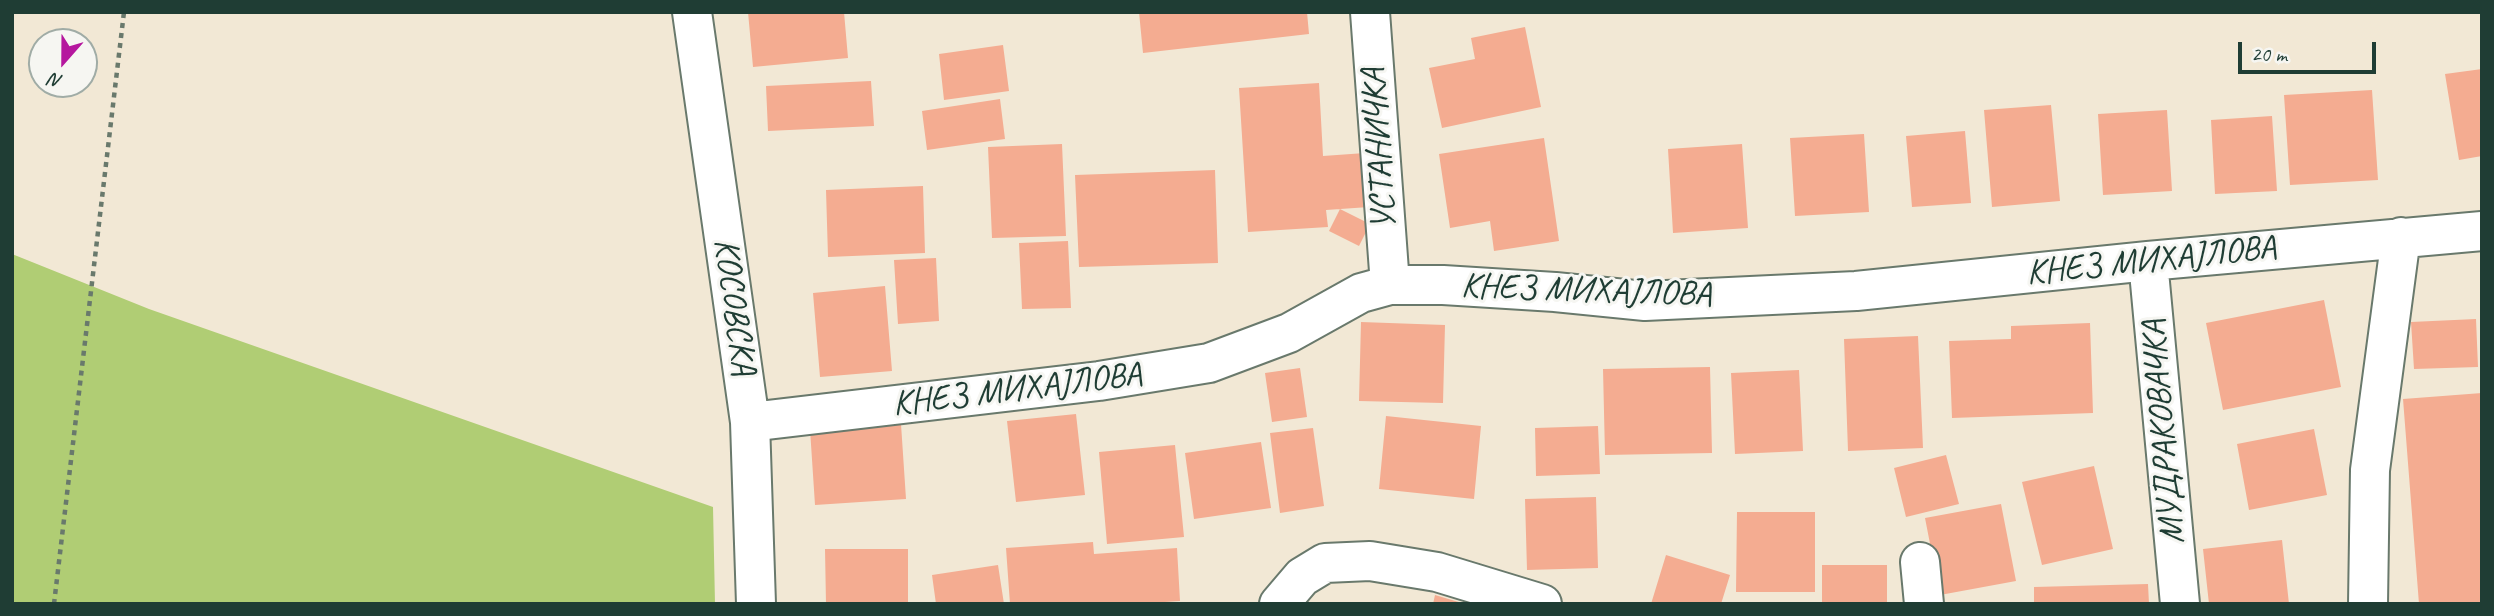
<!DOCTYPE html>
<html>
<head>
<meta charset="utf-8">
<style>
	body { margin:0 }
	#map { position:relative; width:2494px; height:616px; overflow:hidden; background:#f2e8d5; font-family:Caveat,sans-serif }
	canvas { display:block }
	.frame { position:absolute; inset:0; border:14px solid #1f3d34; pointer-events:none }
	.north { position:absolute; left:28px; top:28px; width:70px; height:70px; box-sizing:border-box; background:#f6f6f2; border:2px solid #a0aca6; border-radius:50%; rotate:201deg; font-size:19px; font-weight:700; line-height:28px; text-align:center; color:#1f3d34 }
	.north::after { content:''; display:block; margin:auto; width:24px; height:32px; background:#b5179e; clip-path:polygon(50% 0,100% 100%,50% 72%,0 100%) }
	.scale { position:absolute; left:2238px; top:42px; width:138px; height:32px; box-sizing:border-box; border:4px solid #1f3d34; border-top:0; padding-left:9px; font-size:21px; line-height:24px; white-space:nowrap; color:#1f3d34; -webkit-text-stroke:5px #f6f6f2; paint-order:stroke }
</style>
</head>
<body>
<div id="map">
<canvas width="2494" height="616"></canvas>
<div class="frame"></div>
<div class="north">N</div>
<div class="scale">20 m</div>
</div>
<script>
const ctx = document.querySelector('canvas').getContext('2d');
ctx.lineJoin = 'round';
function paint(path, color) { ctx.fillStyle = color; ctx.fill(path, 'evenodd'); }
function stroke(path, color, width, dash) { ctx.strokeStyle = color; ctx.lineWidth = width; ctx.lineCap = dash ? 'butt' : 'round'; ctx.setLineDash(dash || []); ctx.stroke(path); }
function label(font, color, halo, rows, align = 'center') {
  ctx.font = font + ' Caveat,sans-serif'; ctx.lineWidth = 6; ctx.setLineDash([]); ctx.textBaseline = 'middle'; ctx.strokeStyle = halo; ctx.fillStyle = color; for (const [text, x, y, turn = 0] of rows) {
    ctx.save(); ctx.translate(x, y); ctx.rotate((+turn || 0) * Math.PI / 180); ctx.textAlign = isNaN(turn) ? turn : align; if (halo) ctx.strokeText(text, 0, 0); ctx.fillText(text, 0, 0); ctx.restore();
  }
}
const green = new Path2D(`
	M 12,254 L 149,309 L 713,507 L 715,604 L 12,604 Z`);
const building = new Path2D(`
	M 748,12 L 844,12 L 848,58 L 753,67 Z
	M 1139,12 L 1307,12 L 1309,34 L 1143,53 Z
	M 1525,27 L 1541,107 L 1442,128 L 1429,68 L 1475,59 L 1471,38 Z
	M 1003,45 L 1009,91 L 944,100 L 939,54 Z
	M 2482,69 L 2482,156 L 2459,160 L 2445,74 Z
	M 871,81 L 874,126 L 768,131 L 766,86 Z
	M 1319,83 L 1323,156 L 1365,153 L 1369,207 L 1326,210 L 1328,227 L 1248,232 L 1239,88 Z
	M 2372,90 L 2378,180 L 2290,185 L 2284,95 Z
	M 1000,99 L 1005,139 L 927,150 L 922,111 Z
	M 2051,105 L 2060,201 L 1992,207 L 1984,110 Z
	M 2167,110 L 2172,191 L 2103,195 L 2098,114 Z
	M 2272,116 L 2277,191 L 2215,194 L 2211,120 Z
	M 1965,131 L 1971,203 L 1912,207 L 1906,136 Z
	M 1864,134 L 1869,212 L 1795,216 L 1790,138 Z
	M 1544,138 L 1559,241 L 1494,251 L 1490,221 L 1450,228 L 1439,154 Z
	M 1062,144 L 1066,236 L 992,238 L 988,147 Z
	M 1742,144 L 1748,228 L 1673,233 L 1668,149 Z
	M 1215,170 L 1218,263 L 1079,267 L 1075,175 Z
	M 923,186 L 925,253 L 828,257 L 826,190 Z
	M 1340,209 L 1370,224 L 1359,246 L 1329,231 Z
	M 1068,241 L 1071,308 L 1022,309 L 1019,243 Z
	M 936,258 L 939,321 L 898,324 L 894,260 Z
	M 885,286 L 892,371 L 820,377 L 813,293 Z
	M 2324,300 L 2341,387 L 2223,410 L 2206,323 Z
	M 2476,319 L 2478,367 L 2414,369 L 2411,322 Z
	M 1361,322 L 1445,325 L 1443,403 L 1359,401 Z
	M 2090,323 L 2093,413 L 1952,418 L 1949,341 L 2011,339 L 2011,326 Z
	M 1918,336 L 1923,448 L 1848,451 L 1844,339 Z
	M 1710,367 L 1712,453 L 1605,455 L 1603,369 Z
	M 1300,368 L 1307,417 L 1272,422 L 1265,373 Z
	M 1799,370 L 1803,451 L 1735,454 L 1731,373 Z
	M 2482,393 L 2482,604 L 2419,604 L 2403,399 Z
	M 1076,414 L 1085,495 L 1016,502 L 1007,421 Z
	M 1386,416 L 1481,426 L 1474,499 L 1379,489 Z
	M 901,424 L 906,499 L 815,505 L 810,429 Z
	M 1598,426 L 1600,474 L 1536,476 L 1535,428 Z
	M 1313,428 L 1324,506 L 1280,513 L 1270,433 Z
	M 2314,429 L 2327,495 L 2249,510 L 2237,444 Z
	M 1261,442 L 1271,508 L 1194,519 L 1185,453 Z
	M 1175,445 L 1184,537 L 1107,544 L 1099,452 Z
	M 1946,455 L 1959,504 L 1906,517 L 1894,468 Z
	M 2094,466 L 2113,549 L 2042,565 L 2022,482 Z
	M 1596,497 L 1598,568 L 1527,570 L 1525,499 Z
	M 2001,504 L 2016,581 L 1940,595 L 1925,518 Z
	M 1737,512 L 1815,512 L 1815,592 L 1736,592 Z
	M 2282,540 L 2289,604 L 2209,604 L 2203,549 Z
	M 1093,542 L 1094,554 L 1177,548 L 1180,601 L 1135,604 L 1010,604 L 1006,548 Z
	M 825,549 L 908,549 L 908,604 L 826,604 Z
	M 1666,555 L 1730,575 L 1721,604 L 1651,604 Z
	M 998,565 L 1004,604 L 936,604 L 932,575 Z
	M 1822,565 L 1887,565 L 1887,604 L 1822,604 Z
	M 2148,584 L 2149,604 L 2034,604 L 2034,587 Z
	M 1435,595 L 1462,603 L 1461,604 L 1433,604 Z`);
const path = new Path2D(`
	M 54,604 L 124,12`);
const minor = new Path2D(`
	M 692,12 L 750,422 L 756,604
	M 1370,12 L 1390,285
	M 2148,261 L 2180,604
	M 750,422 L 1099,381 L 1209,363 L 1289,333 L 1361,293 L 1390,285 L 1443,285 L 1555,292 L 1645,301 L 1856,291 L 2148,261 L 2482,231
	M 1920,562 L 1924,604
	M 1279,604 L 1302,577 L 1325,563 L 1370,561 L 1437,572 L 1542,604
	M 2368,604 L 2370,470 L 2401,237`);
const streetNames = [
	["УСТАНИЧКА",1380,149,-94],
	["КНЕЗ МИХАЈЛОВА",2151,261,-6],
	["КНЕЗ МИХАЈЛОВА",1586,291,2],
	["КОСОВСКА",734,307,82],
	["КНЕЗ МИХАЈЛОВА",1017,390,-7],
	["МУДРАКОВАЧКА",2164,432,-95]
];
paint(green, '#b0cd74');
paint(building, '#f4ac91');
stroke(minor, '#69796c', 42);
stroke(path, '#69796c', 4.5, [5, 5]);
stroke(minor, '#fff', 38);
label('35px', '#1f3d34', '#f6f6f2', streetNames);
</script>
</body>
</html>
